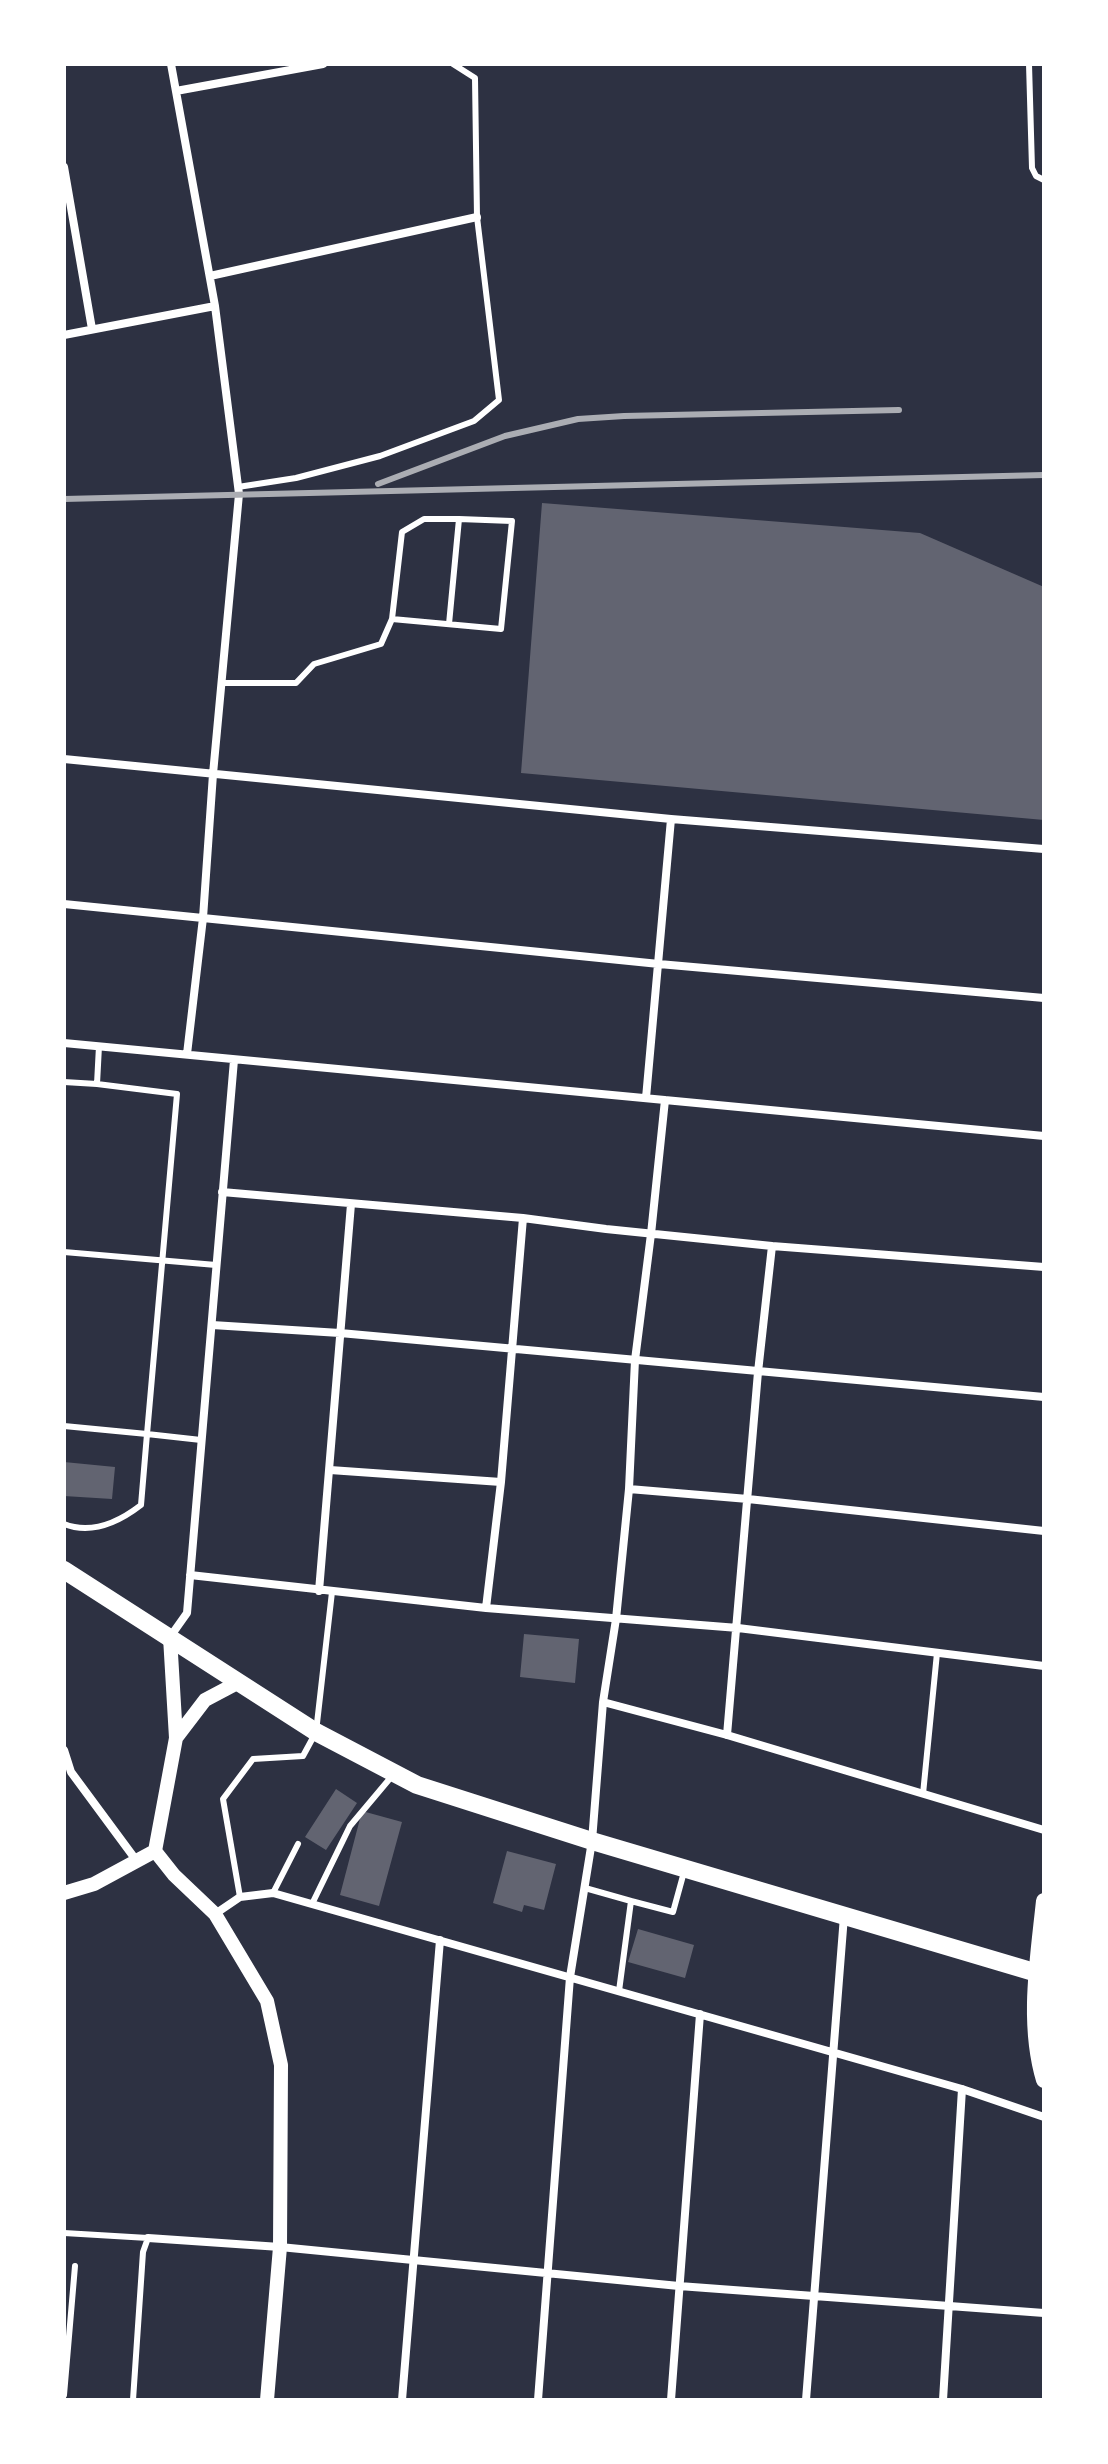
<!DOCTYPE html>
<html>
<head>
<meta charset="utf-8">
<style>
	body { margin:0 }
	#map { position:relative; width:1108px; height:2464px; overflow:hidden; background:#2d3142; font-family:"Crimson Pro",serif }
	canvas { display:block }
	.frame { position:absolute; inset:0; border:66px solid #fff; pointer-events:none }
</style>
</head>
<body>
<div id="map">
<canvas width="1108" height="2464"></canvas>
<div class="frame"></div>
</div>
<script>
const ctx = document.querySelector('canvas').getContext('2d');
ctx.lineJoin = 'round';
function paint(path, color) { ctx.fillStyle = color; ctx.fill(path, 'evenodd'); }
function stroke(path, color, width, dash) { ctx.strokeStyle = color; ctx.lineWidth = width; ctx.lineCap = dash ? 'butt' : 'round'; ctx.setLineDash(dash || []); ctx.stroke(path); }
const building = new Path2D(`
	M 542,503 L 920,533 L 1044,587 L 1044,820 L 521,773 Z
	M 64,1462 L 115,1467 L 112,1499 L 64,1496 Z
	M 524,1634 L 579,1639 L 575,1683 L 520,1677 Z
	M 336,1789 L 357,1803 L 326,1850 L 305,1837 Z
	M 362,1811 L 402,1822 L 379,1906 L 340,1895 Z
	M 507,1851 L 556,1864 L 544,1910 L 524,1905 L 522,1912 L 493,1903 Z
	M 638,1929 L 694,1945 L 685,1978 L 628,1962 Z`);
const service = new Path2D(`
	M 1029,64 L 1032,168 L 1036,176 L 1044,180
	M 238,487 L 296,478 L 380,456 L 474,421 L 499,400 L 477,217 L 475,78 L 453,64
	M 392,619 L 501,629 L 512,521 L 459,519 L 449,624
	M 221,683 L 296,683 L 314,664 L 381,644 L 392,619 L 402,532 L 424,519 L 459,519
	M 64,1082 L 97,1084
	M 64,1252 L 216,1265
	M 64,1426 L 147,1434 L 177,1094 L 97,1084 L 99,1046
	M 64,1524 C 92,1535 119,1522 141,1505 L 147,1434 L 201,1440
	M 923,1794 L 937,1653
	M 585,1888 L 631,1901
	M 273,1893 L 298,1844
	M 240,1897 L 223,1799 L 253,1759 L 303,1756 L 316,1732 L 332,1592
	M 312,1904 L 350,1826 L 392,1776
	M 619,1991 L 631,1901 L 673,1912 L 684,1872
	M 64,2233 L 148,2238 L 143,2252 L 133,2400
	M 64,2395 L 75,2266`);
const minor = new Path2D(`
	M 171,64 L 215,306 L 239,494 L 213,774 L 203,918 L 187,1054
	M 176,91 L 323,64
	M 64,167 L 92,329
	M 210,276 L 477,217
	M 64,335 L 215,306
	M 64,759 L 671,819 L 1044,849
	M 64,904 L 659,964 L 1044,998
	M 64,1043 L 1044,1136
	M 646,1098 L 671,819
	M 222,1192 L 523,1218 L 606,1229 L 772,1246 L 1044,1267
	M 212,1325 L 340,1333 L 1044,1397
	M 330,1470 L 501,1482
	M 629,1489 L 748,1499 L 1044,1531
	M 190,1575 L 486,1608 L 738,1628 L 1044,1666
	M 319,1591 L 351,1204
	M 486,1608 L 501,1482 L 523,1218
	M 170,1637 L 187,1613 L 234,1060
	M 603,1702 L 727,1735 L 1044,1830
	M 727,1735 L 758,1372 L 772,1246
	M 64,1750 L 71,1772 L 136,1860
	M 215,1914 L 240,1897 L 273,1893 L 962,2089 L 1044,2117
	M 148,2238 L 280,2247 L 679,2286 L 1044,2313
	M 402,2400 L 440,1940
	M 538,2400 L 570,1977 L 592,1841 L 603,1702 L 616,1619 L 629,1489 L 635,1360 L 651,1234 L 665,1100
	M 671,2400 L 700,2014
	M 806,2400 L 844,1916
	M 943,2400 L 962,2089`);
const tertiary = new Path2D(`
	M 170,1637 L 176,1738 L 205,1700 L 239,1682
	M 176,1738 L 155,1851 L 174,1875 L 215,1914 L 267,2001 L 281,2065 L 280,2247 L 267,2400
	M 64,1893 L 94,1884 L 155,1851`);
const secondary = new Path2D(`
	M 1044,1901 C 1038,1959 1027,2023 1044,2080`);
const primary = new Path2D(`
	M 64,1570 L 316,1732 L 417,1785 L 592,1841 L 1044,1975`);
const rail = new Path2D(`
	M 378,484 L 505,436 L 578,419 L 624,416 L 899,410
	M 64,499 L 1044,475`);
paint(building, '#626471');
stroke(service, '#fff', 6);
stroke(minor, '#fff', 8);
stroke(tertiary, '#fff', 14);
stroke(secondary, '#fff', 16);
stroke(primary, '#fff', 18);
stroke(rail, '#abadb3', 6);
</script>
</body>
</html>
